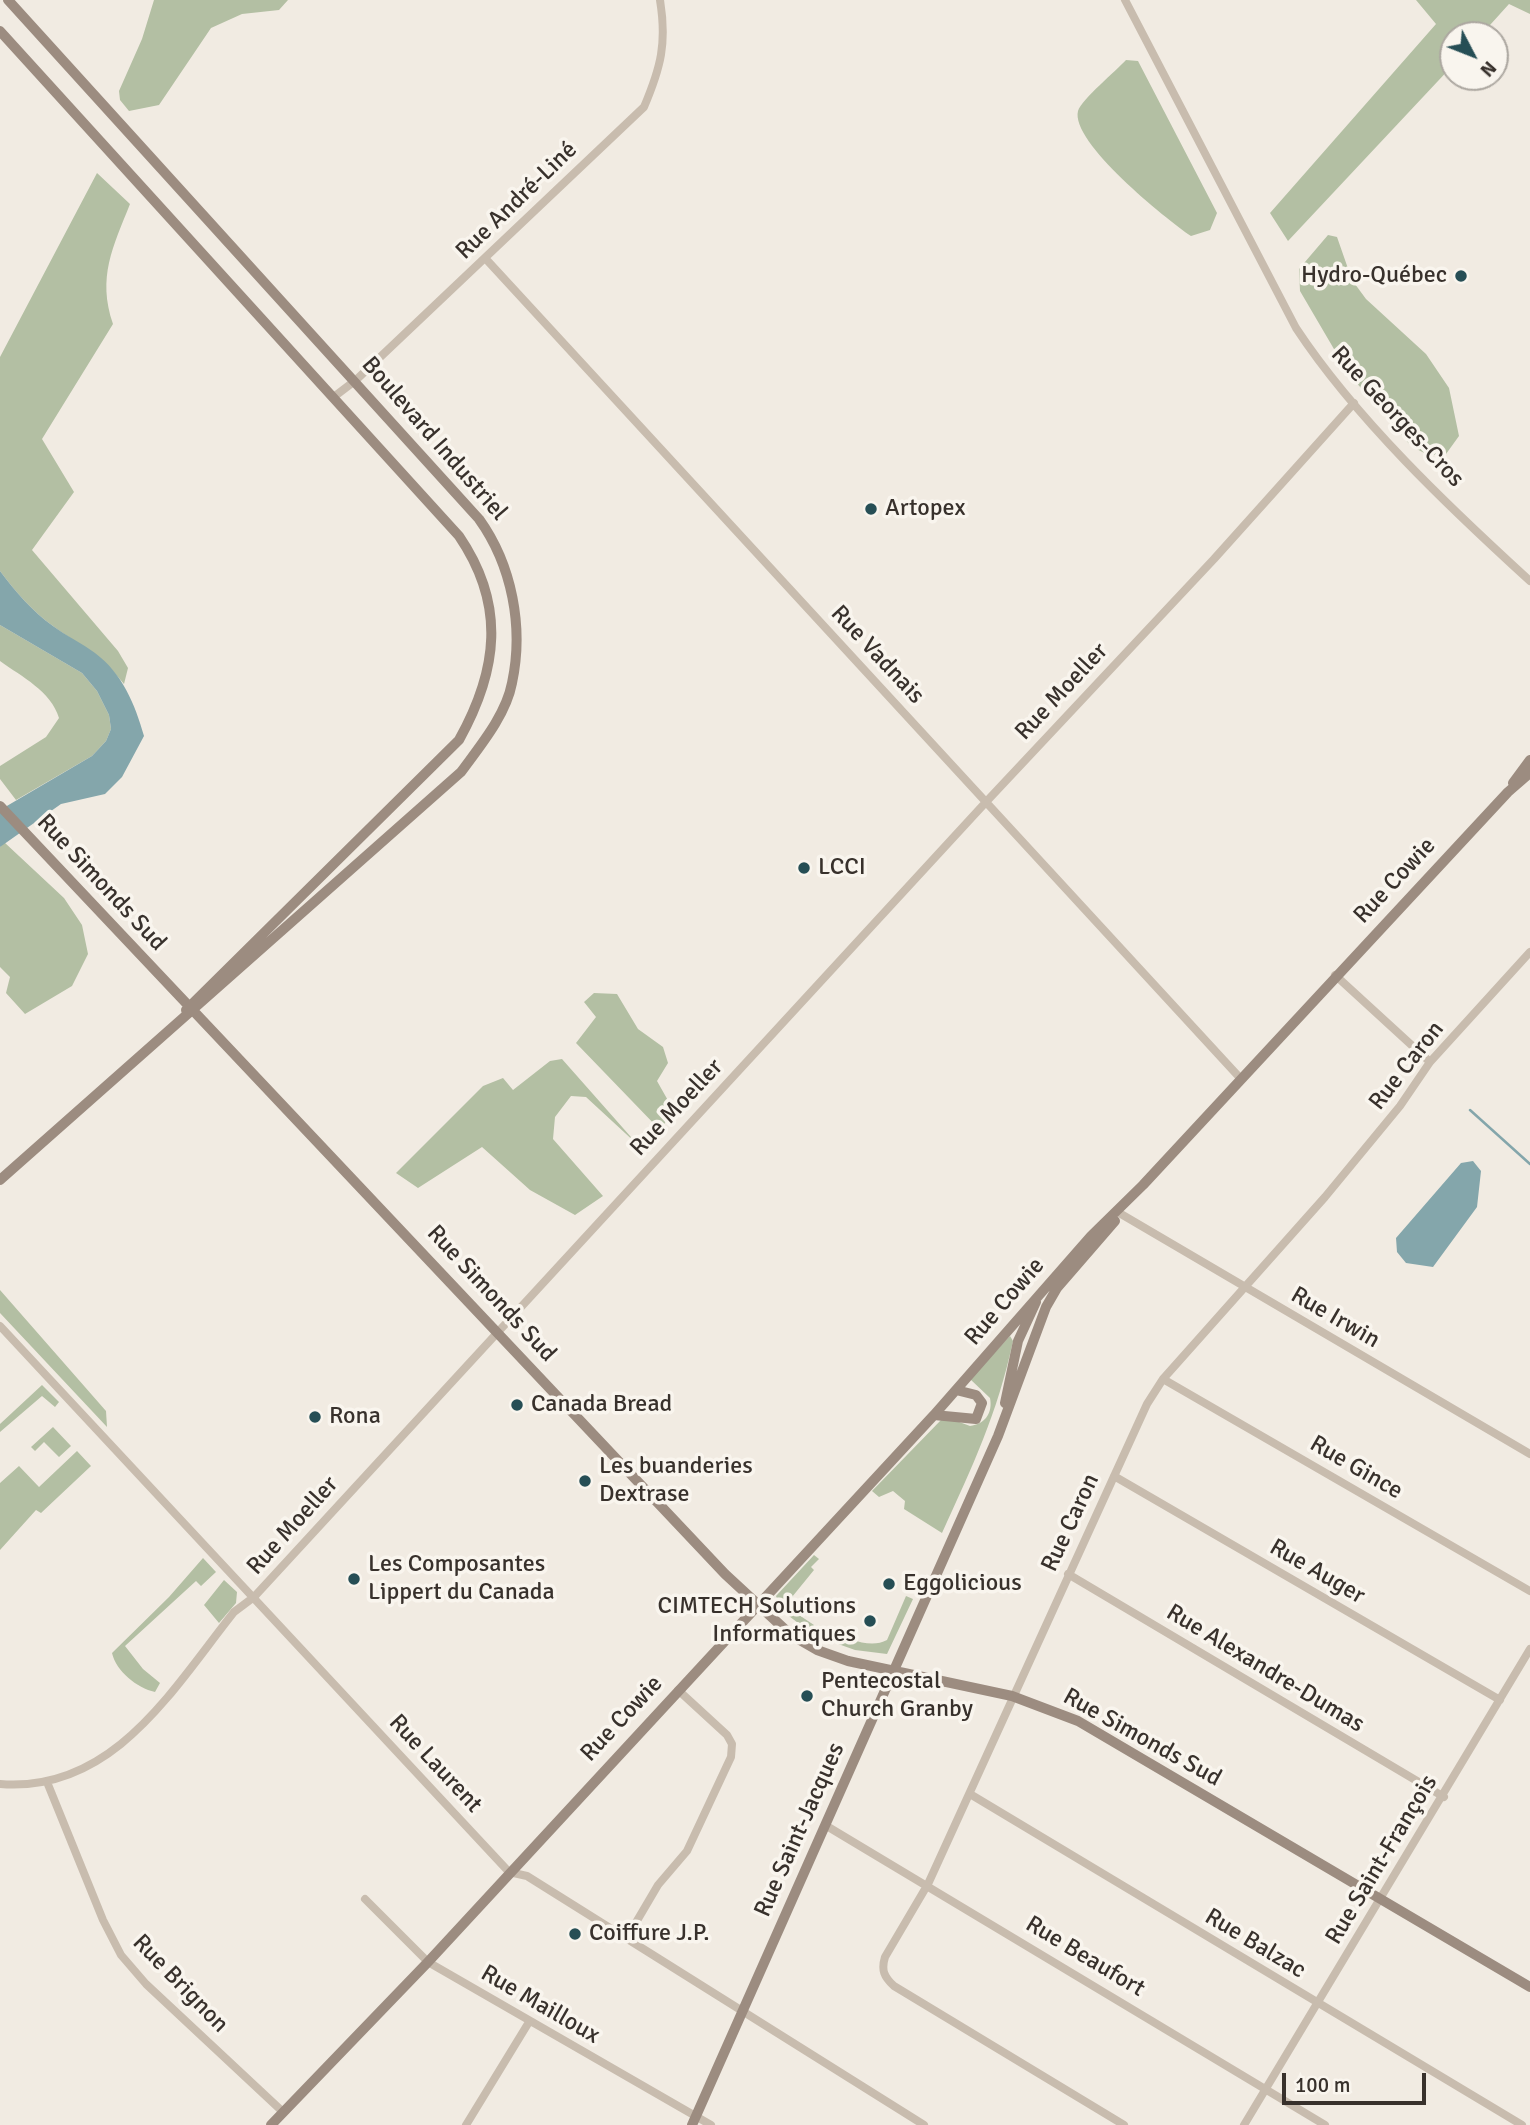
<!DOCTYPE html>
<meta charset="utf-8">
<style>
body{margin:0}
#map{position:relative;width:1530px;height:2125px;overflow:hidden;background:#f1ebe2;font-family:Signika,sans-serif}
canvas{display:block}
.north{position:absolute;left:1439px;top:21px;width:70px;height:70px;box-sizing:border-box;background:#f9f5ee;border:2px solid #aca7a0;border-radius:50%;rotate:132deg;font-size:19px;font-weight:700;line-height:28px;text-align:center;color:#38312c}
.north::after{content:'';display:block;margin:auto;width:24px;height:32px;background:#264e55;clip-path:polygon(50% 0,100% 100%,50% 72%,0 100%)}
.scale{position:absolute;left:1282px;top:2073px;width:144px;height:32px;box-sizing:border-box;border:4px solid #38312c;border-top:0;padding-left:9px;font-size:21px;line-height:24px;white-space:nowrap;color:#38312c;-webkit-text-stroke:5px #f9f5ee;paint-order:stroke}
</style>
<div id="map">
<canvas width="1530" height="2125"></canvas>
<div class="north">N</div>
<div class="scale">100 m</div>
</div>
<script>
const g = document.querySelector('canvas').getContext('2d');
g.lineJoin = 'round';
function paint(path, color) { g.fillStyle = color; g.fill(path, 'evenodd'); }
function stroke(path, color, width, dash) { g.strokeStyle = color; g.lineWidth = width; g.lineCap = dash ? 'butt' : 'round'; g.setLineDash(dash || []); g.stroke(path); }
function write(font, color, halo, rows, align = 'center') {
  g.font = font + ' Signika,sans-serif'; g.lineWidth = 7; g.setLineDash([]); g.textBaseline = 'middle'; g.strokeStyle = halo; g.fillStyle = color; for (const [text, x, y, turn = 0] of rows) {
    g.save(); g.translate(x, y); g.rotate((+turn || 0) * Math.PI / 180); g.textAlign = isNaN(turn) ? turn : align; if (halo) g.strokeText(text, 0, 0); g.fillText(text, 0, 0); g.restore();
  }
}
const green = new Path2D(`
 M154 0H288L279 10 242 14 211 28 159 105 129 111 120 100 119 91 142 39Z
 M1416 0H1530V14L1509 4 1481 35H1453V65L1288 241 1270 213 1436 24Z
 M1126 60 1138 61 1217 213 1210 230 1191 236C1166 219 1070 142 1078 111 1082 99 1116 71 1126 60Z
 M97 173 130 204C113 247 97 277 113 324L42 439 74 492 32 550 118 651 128 668 124 684C99 653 83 648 53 626 32 611 15 591 0 571V357Z
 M1328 235 1337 237 1352 280 1366 299 1426 354 1449 388 1459 436 1446 454 1428 455 1411 446 1348 373 1300 291 1299 269Z
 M0 625 82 673 97 691 109 715 111 729 106 741 92 756 16 800 0 779V766L46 737 59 718C51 691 22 677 0 661Z
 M4 842 64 898 82 925 88 954 72 986 25 1014 6 993 10 977 0 967V847Z
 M594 993 617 994 638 1029 663 1047 668 1063 657 1081 670 1104 665 1123 659 1129 576 1043 596 1017 584 1002Z
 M562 1059 638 1145 586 1097 571 1096 555 1117 553 1139 603 1196 575 1215 530 1190 482 1147 418 1188 396 1173 483 1086 503 1078 513 1090 550 1061Z
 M0 1290 106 1411 107 1427 0 1313Z
 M1010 1336 1013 1341C997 1415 973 1465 942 1533L904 1509 905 1501 893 1491 879 1497 872 1491 941 1420H954L970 1426C985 1424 993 1413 990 1398L970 1379Z
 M42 1385 59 1402 55 1407 42 1396 0 1432V1424Z
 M53 1427 71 1446 59 1457 44 1442 35 1451 31 1447Z
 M77 1451 91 1466 41 1513 36 1510 0 1550V1483L19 1466 39 1487Z
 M814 1555 819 1559 811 1567 814 1570 792 1597 799 1615 814 1625 810 1632 781 1610 776 1596Z
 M203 1558 216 1572 201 1586 196 1581 125 1646 143 1669 160 1683 155 1692C137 1688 116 1671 112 1653L169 1597Z
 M224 1580 237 1592 236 1603 219 1623 204 1605Z
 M906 1596 913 1599 887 1654 855 1650 827 1640 832 1631C848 1639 871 1649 887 1640Z`);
const water = new Path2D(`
 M0 571C15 591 32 611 53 626 66 636 82 643 95 653 122 673 135 704 144 736L122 777 105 794 61 804 0 847V810L92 756 106 741 111 729 109 715 97 691 82 673 0 625Z
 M1473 1161 1481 1171 1477 1207 1433 1267 1406 1263 1397 1252 1396 1238 1461 1163Z`);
const stream = new Path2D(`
 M1470 1110 1530 1164`);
const street = new Path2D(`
 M1125 0 1296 328C1356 419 1449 507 1530 581
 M485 258 1241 1079
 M335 396 356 380 644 107C661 67 667 43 660 0
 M1335 975 1430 1062
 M1121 1214 1530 1454
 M0 1326 509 1872 527 1876 924 2125
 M1163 1379 1530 1591
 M1114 1476 1500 1700
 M1068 1574 1444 1797
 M47 1782 103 1920 121 1955 146 1984 283 2112
 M0 1784C113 1793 172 1690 234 1612L254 1597 986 802 1214 559 1354 403
 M970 1794 1522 2125
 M825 1825 1325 2125
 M365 1899 428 1962 711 2125
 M628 1936 658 1885 687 1851 731 1757 732 1744 727 1735 678 1690
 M466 2125 529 2022
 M1124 2125 894 1986C884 1977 881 1970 885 1957L928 1884 1147 1404 1163 1379 1325 1197 1400 1106 1430 1062 1530 952
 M1244 2125 1530 1649`);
const secondary = new Path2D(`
 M0 31 459 536C506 605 498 670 459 740L186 1010
 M1513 783 1530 760
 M0 806 725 1574 791 1635 817 1650 848 1661 1012 1696 1078 1721 1530 1987
 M0 1180 461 772C480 746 506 715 512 683 524 627 512 565 479 519L8 0
 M1005 1403 1018 1341 1036 1302
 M934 1415 976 1419 982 1403 976 1395 956 1390
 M271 2125 428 1962 934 1415 1091 1236 1143 1185 1508 792 1530 773
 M692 2125 998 1436 1046 1307 1057 1288 1115 1221`);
const markers = [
 [1461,276,7,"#264e55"],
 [871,509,7,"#264e55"],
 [804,868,7,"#264e55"],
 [517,1405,7,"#264e55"],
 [315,1417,7,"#264e55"],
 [585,1481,7,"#264e55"],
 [354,1579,7,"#264e55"],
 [889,1584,7,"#264e55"],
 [870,1621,7,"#264e55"],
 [807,1696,7,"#264e55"],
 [575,1934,7,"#264e55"]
];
const streetNames = [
 ["Rue André-Liné",517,201,-44],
 ["Rue Georges-Cros",1397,417,47],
 ["Boulevard Industriel",434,439,49],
 ["Rue Vadnais",877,655,47],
 ["Rue Moeller",1062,692,-47],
 ["Rue Cowie",1395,881,-47],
 ["Rue Simonds Sud",101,883,47],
 ["Rue Caron",1407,1066,-52],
 ["Rue Moeller",677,1108,-47],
 ["Rue Simonds Sud",491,1294,47],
 ["Rue Cowie",1005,1302,-49],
 ["Rue Irwin",1335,1318,30],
 ["Rue Gince",1356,1468,30],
 ["Rue Caron",1071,1523,-65],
 ["Rue Moeller",293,1526,-48],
 ["Rue Auger",1317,1572,30],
 ["Rue Alexandre-Dumas",1265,1669,31],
 ["Rue Cowie",622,1719,-47],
 ["Rue Simonds Sud",1142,1738,29],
 ["Rue Laurent",435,1764,47],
 ["Rue Saint-Jacques",800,1830,-66],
 ["Rue Saint-François",1382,1860,-59],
 ["Rue Balzac",1255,1944,31],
 ["Rue Beaufort",1085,1957,31],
 ["Rue Brignon",180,1984,46],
 ["Rue Mailloux",540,2005,30]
];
const poiNames = [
 ["Hydro-Québec",1447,276,"right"],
 ["Artopex",885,509],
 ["LCCI",818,868],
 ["Canada Bread",531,1405],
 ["Rona",329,1417],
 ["Les buanderies",599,1467],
 ["Dextrase",599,1495],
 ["Les Composantes",368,1565],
 ["Lippert du Canada",368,1593],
 ["Eggolicious",903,1584],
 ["CIMTECH Solutions",856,1607,"right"],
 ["Informatiques",856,1635,"right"],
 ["Pentecostal",821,1682],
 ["Church Granby",821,1710],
 ["Coiffure J.P.",589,1934]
];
paint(green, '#b3bfa3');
paint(water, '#84a6ab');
stroke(stream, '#84a6ab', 2.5);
stroke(street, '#c8bcae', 8);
stroke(secondary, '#9c8c80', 10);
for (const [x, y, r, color] of markers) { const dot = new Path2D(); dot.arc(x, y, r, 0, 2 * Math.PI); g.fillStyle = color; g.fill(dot); stroke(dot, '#f9f5ee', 2.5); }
write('24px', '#38312c', '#f9f5ee', streetNames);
write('24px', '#38312c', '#f9f5ee', poiNames, 'left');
</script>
